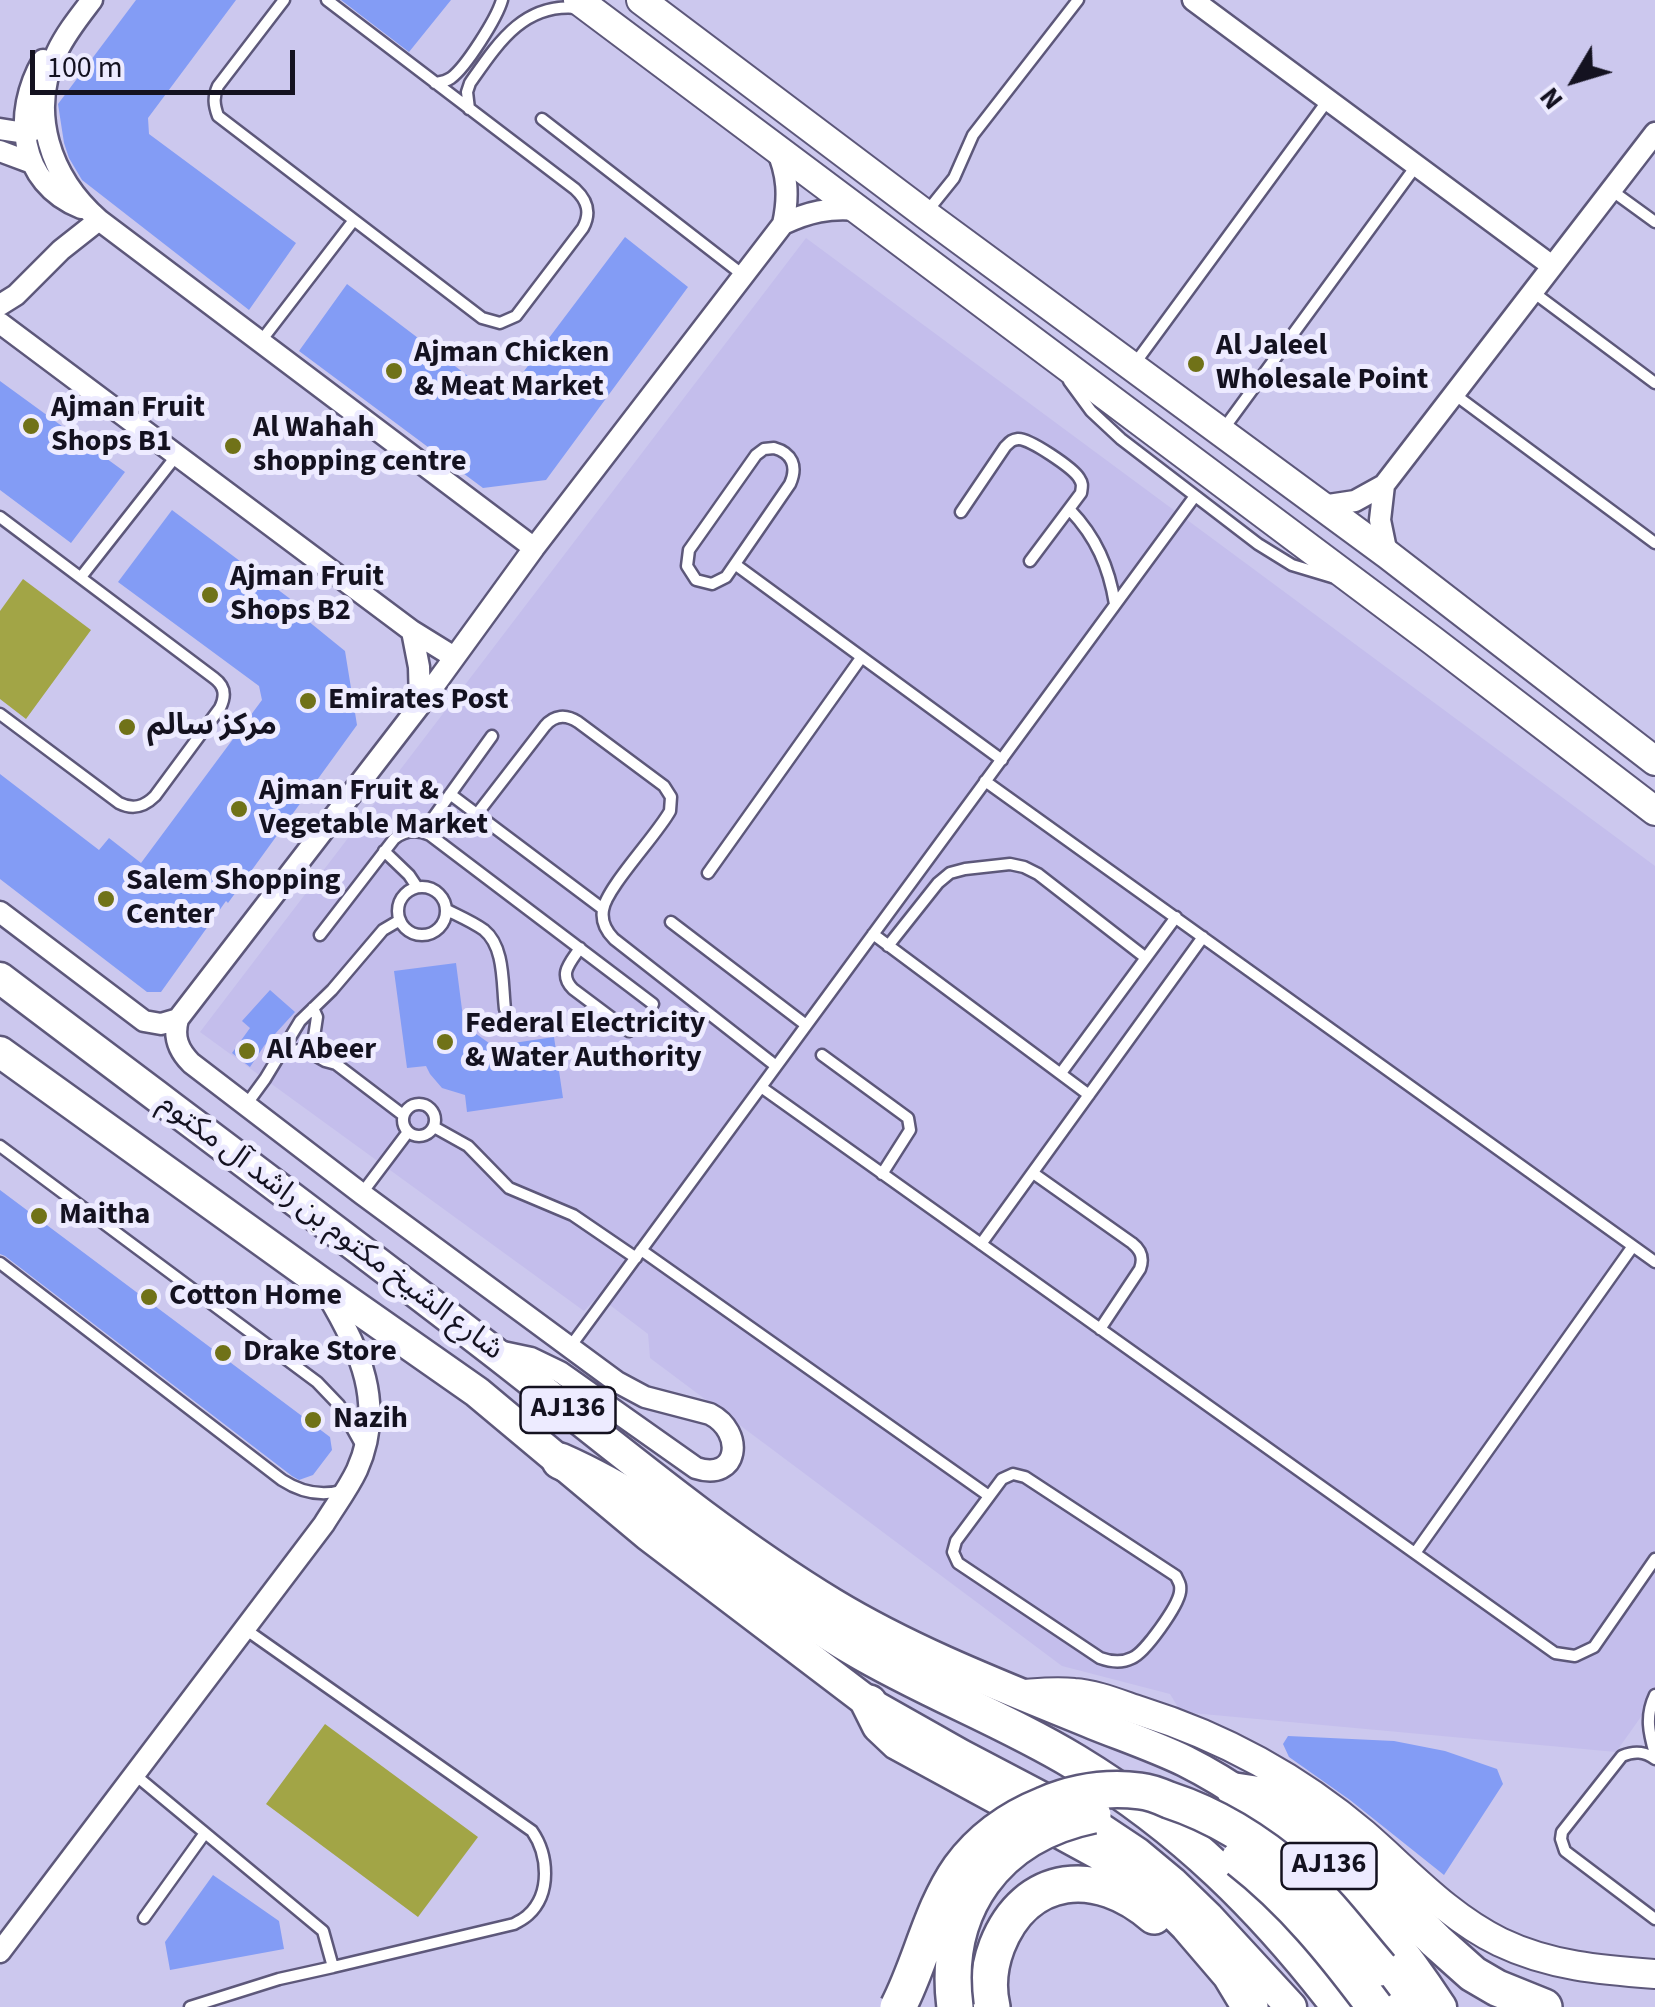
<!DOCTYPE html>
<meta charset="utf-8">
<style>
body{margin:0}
#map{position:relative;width:1655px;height:2007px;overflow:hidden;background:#ccc8ee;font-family:"Source Sans 3",sans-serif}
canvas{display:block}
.north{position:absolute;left:1525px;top:30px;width:100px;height:100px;-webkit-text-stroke:8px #edebff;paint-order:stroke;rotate:232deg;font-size:28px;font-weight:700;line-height:40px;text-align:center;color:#141220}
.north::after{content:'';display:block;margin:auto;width:35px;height:45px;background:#141220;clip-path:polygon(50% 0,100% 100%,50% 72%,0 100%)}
.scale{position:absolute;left:30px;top:50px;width:265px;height:45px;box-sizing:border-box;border:5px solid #141220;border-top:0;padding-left:12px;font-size:30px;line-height:35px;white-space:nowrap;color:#141220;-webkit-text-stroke:8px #edebff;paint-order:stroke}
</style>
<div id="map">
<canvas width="1655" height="2007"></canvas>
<div class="north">N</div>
<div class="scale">100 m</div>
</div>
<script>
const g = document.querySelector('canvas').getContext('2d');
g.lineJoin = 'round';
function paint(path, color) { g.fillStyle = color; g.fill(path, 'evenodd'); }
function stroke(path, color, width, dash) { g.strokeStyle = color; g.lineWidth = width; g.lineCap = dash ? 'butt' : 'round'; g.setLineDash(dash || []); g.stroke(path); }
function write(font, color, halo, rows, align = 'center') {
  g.font = font + ' "Source Sans 3","Noto Sans Arabic",sans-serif'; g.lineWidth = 10; g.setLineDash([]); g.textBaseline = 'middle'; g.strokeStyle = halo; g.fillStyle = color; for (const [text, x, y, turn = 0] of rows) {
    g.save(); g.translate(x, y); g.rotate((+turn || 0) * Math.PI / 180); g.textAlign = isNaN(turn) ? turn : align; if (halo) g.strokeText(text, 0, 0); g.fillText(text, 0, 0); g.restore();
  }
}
const built = new Path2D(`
 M806 238 1655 866V1697L1616 1752 1181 1712 1170 1694 1062 1666 650 1358 648 1334 598 1296 584 1311 200 1032Z`);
const green = new Path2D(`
 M23 579 91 630 26 719 0 699V611Z
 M325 1724 478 1837 418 1917 266 1804Z`);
const building = new Path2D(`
 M136 0H236L148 118 149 134 296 243 249 310 82 180 69 158 64 143 58 104Z
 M341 0H451L409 52Z
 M625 237 688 287 546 480 483 488 299 351 347 284 493 395 509 391Z
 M0 381 125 472 71 543 0 490Z
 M172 510 301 607 297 612 345 651 357 725 228 903 226 901 161 992H147L0 879V774L99 850 109 838 141 863 262 700 259 686 118 582Z
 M456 963 464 1025 493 1046 554 1037 563 1098 467 1112 465 1095 442 1088 430 1074 426 1066 407 1068 394 971Z
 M270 990 295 1012 264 1046 250 1067 232 1053 250 1028 242 1021Z
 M0 1190 330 1437 332 1450 313 1475 299 1480 292 1476 5 1256 0 1254Z
 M1288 1736 1394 1741 1445 1751 1497 1769 1503 1784 1444 1875 1350 1800 1289 1757 1283 1744Z
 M213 1875 279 1921 284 1949 170 1970 165 1942Z`);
const lane = new Path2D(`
 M284 0 218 86C213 97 214 105 218 116L482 318 500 323 516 316 583 228C591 213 588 201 575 189L327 0
 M435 83C442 82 445 82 451 78 466 67 497 18 502 0
 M469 109 467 92 470 83C498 43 524 2 578 8
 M542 119 743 275
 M1611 190 1655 222
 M925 214 954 178 973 135 1078 0
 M1533 292 1655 383
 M261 341 354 220
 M1133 366 1328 100
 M1069 381 1091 411 1121 439 1258 544 1292 565 1332 577
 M1454 394 1655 543
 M1222 431 1416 166
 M774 448C792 453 798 466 790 484L726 577 712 584 696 580 687 566 689 550 756 455 764 449Z
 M1070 510C1096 537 1109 567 1115 604
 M961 512 1005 447C1010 442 1011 440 1018 439 1029 438 1073 468 1079 478 1083 484 1082 486 1081 493L1030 561
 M0 517 214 678C225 686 226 696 220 708L155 796C144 807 133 810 119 803L0 714
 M736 565 1002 760
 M81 577 177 455
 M985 781 1655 1262
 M450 794 603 909
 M477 814 545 726C554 715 566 714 578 722L664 786 671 797 670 811C657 835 606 888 603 910 601 922 606 931 614 939L776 1066
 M423 832 492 736
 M384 851 409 875 417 887
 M708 873 861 658
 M398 911a24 24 0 1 1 48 0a24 24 0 1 1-48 0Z
 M447 910C459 916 473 922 484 930 505 947 502 984 505 1009
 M671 922 806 1025
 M873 934 1089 1095
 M320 935 394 839C405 830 417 829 430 835L653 1004
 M888 946 938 883 950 873 965 869 1010 864 1024 867 1038 874 1146 958
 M580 948C570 963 558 974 573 989L629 1031
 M313 1008 317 1017 314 1037 331 1054 336 1064
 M281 1054 304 1049 325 1061 336 1064 403 1115
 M822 1055 908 1118 910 1130 882 1174
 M1061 1073 1176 917
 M761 1087 1555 1653 1575 1656 1594 1647 1655 1559
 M403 1120a16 16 0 1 1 32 0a16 16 0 1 1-32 0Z
 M246 1105 265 1079 300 1021 332 990 383 930 400 920
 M434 1127 468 1146 509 1188 573 1215 636 1258
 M0 1146 317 1382 339 1405 362 1446
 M1033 1173 1132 1243C1141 1250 1144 1258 1140 1269L1100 1329
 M362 1193 408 1132
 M981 1244 1203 937
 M641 1250 989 1496
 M0 1263 282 1480C302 1493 322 1497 345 1490
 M570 1347 1195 496
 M1013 1474 1025 1477 1176 1576C1179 1583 1181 1584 1180 1592 1178 1606 1145 1653 1132 1658 1122 1663 1111 1662 1100 1658L958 1563 953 1552 956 1541 1002 1479Z
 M1415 1553 1633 1246
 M245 1629 532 1831C548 1854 552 1893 528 1915 524 1919 519 1921 514 1924L333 1967
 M1655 1695C1645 1716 1649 1733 1655 1754
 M1655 1759C1644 1751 1634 1751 1622 1756L1562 1832 1561 1839 1565 1851 1655 1919
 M134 1774 323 1931 333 1967 279 1979 190 2007
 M144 1918 205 1833`);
const street = new Path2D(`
 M92 0C79 17 66 33 57 52 28 112 50 177 99 220L534 548
 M1193 0 1552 266
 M43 60C12 113 18 183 81 208
 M0 129 25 133 37 129
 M0 151 32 163
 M783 224C808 212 830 207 858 210
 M0 305 16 295 61 250 99 220
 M0 323 412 631 454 657
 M1384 485 1380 520 1387 554
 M1322 506 1355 501 1384 485 1655 133
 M412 631 419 667 420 703
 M0 912 144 1021 161 1024 178 1019
 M498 1351 531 1358 560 1372 696 1468C739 1482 745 1432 710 1414L645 1397 617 1382 362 1194 191 1063C178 1050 173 1037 178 1019L420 705 534 548 783 224C789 197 788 174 776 148
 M0 1952 324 1524C335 1506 348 1489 357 1470 386 1405 360 1349 326 1293`);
const secondary = new Path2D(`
 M578 0 1432 640 1655 811
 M641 0 925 214 1387 554 1655 761
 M1021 1694C1038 1693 1056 1691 1074 1693 1095 1694 1119 1704 1140 1711 1223 1737 1297 1777 1364 1834 1408 1872 1447 1916 1500 1942 1550 1966 1601 1970 1655 1974`);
const primary = new Path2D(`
 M0 978C165 1103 331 1226 494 1352 605 1438 713 1531 833 1604 914 1653 1006 1688 1094 1724 1124 1736 1156 1747 1185 1761 1293 1815 1376 1908 1441 2007
 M0 1052 320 1282 477 1392 648 1535 869 1703 961 1755 1098 1827 1137 1853 1173 1883 1208 1917 1291 2007`);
const highway = new Path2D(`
 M560 1461C667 1508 754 1588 853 1647 925 1690 1004 1719 1075 1762 1184 1828 1263 1907 1340 2007
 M869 1703 880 1725 898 1742 1100 1852 1123 1868 1168 1905 1188 1925 1230 1974 1250 2007
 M1235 1791 1268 1796 1299 1810 1361 1867 1436 1941 1473 1974 1497 1988 1544 2007
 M1380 1968 1406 2007
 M992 2007C987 1986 989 1967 997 1946 1026 1872 1098 1867 1154 1916`);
const highwayBridge = new Path2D(`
 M1239 1859C1293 1901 1334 1952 1375 2007
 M898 2007C921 1963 931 1909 960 1868 982 1838 1009 1819 1044 1805 1074 1792 1107 1787 1140 1791 1150 1792 1160 1796 1169 1800 1218 1816 1260 1843 1299 1877 1329 1904 1354 1938 1380 1968
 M955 2007C942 1909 996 1835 1093 1815`);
const markers = [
 [1196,364,10,"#707218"],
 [394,371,10,"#707218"],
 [31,426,10,"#707218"],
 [233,446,10,"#707218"],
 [210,595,10,"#707218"],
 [308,701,10,"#707218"],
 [127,727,10,"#707218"],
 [239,809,10,"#707218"],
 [106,899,10,"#707218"],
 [445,1042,10,"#707218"],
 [247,1051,10,"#707218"],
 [39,1216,10,"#707218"],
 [149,1297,10,"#707218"],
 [223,1353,10,"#707218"],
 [313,1420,10,"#707218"]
];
const shields = [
 [568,1410,95],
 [1329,1866,95]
];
const shieldNames = [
 ["AJ136",568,1410],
 ["AJ136",1329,1866]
];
const poiNames = [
 ["Al Jaleel",1216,347],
 ["Wholesale Point",1216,381],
 ["Ajman Chicken",414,354],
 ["& Meat Market",414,388],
 ["Ajman Fruit",51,409],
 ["Shops B1",51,443],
 ["Al Wahah",253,429],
 ["shopping centre",253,463],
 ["Ajman Fruit",230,578],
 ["Shops B2",230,612],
 ["Emirates Post",328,701],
 ["مركز سالم",147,727],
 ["Ajman Fruit &",259,792],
 ["Vegetable Market",259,826],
 ["Salem Shopping",126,882],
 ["Center",126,916],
 ["Federal Electricity",465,1025],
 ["& Water Authority",465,1059],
 ["Al Abeer",267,1051],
 ["Maitha",59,1216],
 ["Cotton Home",169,1297],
 ["Drake Store",243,1353],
 ["Nazih",333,1420]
];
const streetNames = [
 ["شارع الشيخ مكتوم بن راشد آل مكتوم",330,1228,37]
];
paint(built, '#c4beec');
paint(green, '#a2a546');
paint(building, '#839cf5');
stroke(lane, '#5d587a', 15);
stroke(street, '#5d587a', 25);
stroke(secondary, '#5d587a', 32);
stroke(primary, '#5d587a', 35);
stroke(highway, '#5d587a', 40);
stroke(lane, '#fff', 10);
stroke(street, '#fff', 20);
stroke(secondary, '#fff', 28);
stroke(primary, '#fff', 30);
stroke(highway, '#fff', 35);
stroke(highwayBridge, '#5d587a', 40, []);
stroke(highwayBridge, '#fff', 35);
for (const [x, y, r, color] of markers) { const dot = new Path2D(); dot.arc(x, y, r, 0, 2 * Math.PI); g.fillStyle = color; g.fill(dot); stroke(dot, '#edebff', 4); }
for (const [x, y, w] of shields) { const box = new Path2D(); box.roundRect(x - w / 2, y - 23, w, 46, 8); g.fillStyle = '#edebff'; g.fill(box); stroke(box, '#141220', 2.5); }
write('bold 28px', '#141220', null, shieldNames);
write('bold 30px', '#141220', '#edebff', poiNames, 'left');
write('30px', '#141220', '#edebff', streetNames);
</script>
